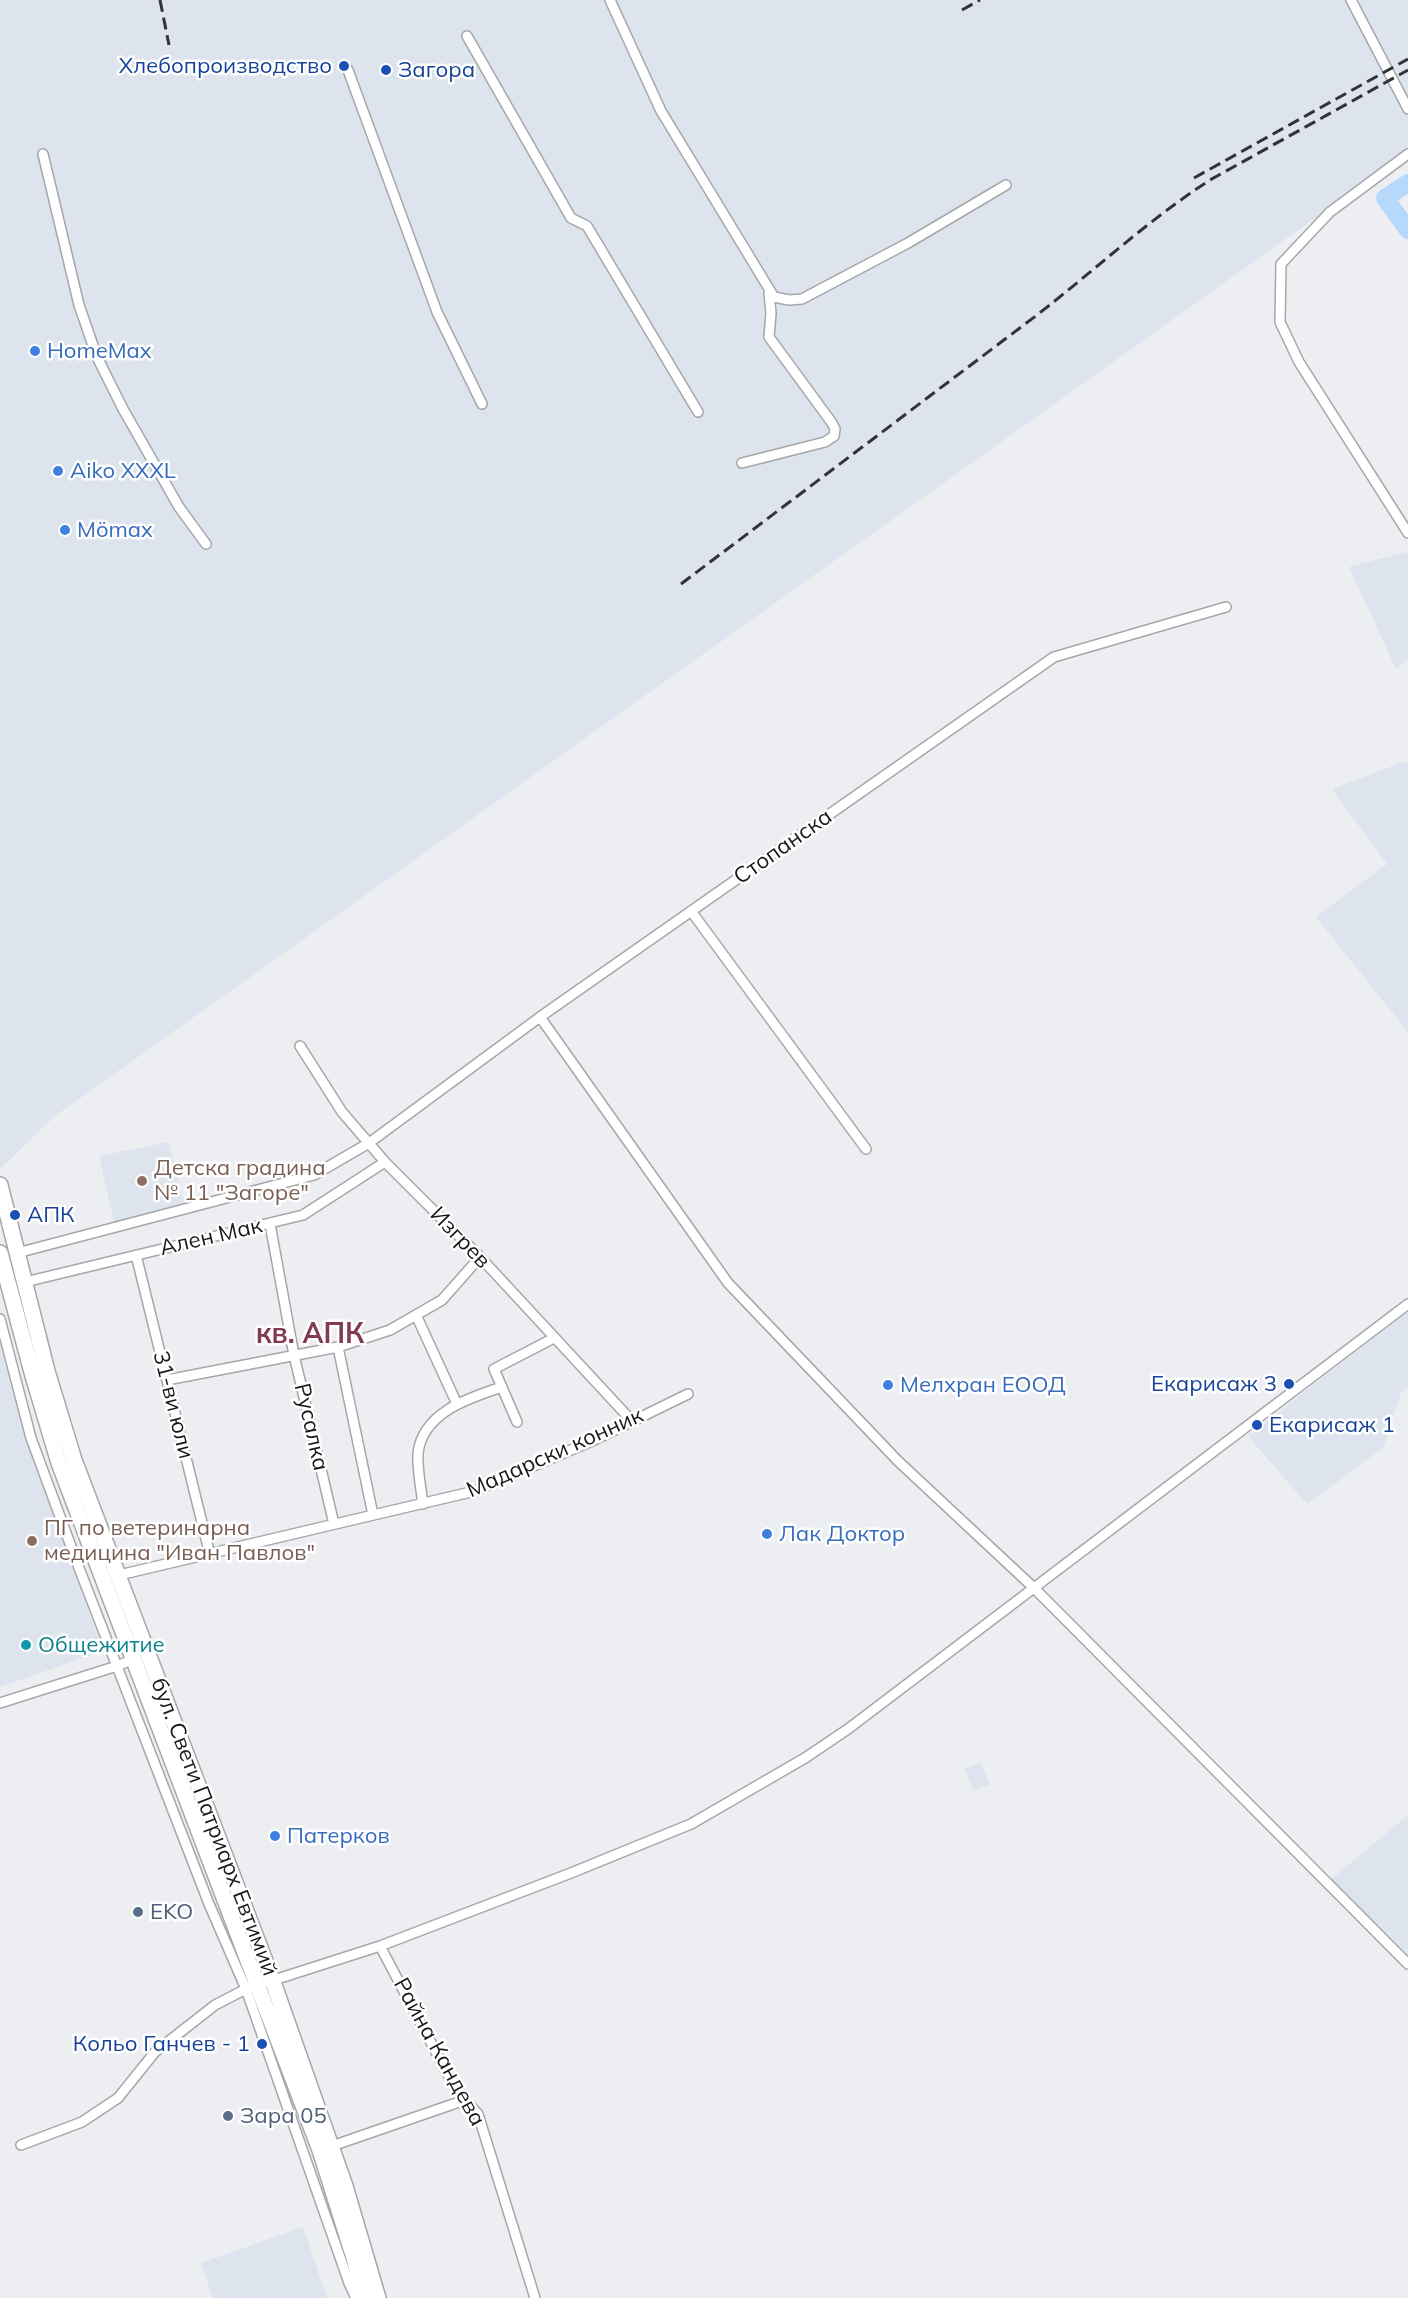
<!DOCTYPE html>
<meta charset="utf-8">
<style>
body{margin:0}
canvas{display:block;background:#eceef1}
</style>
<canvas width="1408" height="2298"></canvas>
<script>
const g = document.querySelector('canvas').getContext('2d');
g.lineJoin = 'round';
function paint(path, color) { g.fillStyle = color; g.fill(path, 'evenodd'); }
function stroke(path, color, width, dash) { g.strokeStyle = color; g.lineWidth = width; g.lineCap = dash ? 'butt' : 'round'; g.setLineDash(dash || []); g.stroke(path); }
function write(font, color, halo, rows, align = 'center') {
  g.font = font + ' Mulish,sans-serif'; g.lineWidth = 5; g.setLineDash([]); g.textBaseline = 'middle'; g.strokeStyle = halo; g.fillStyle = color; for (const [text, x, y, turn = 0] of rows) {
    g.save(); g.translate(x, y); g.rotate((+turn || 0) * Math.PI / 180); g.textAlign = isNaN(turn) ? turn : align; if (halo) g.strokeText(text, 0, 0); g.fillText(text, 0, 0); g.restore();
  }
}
const built = new Path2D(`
 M0 0H1408V152L55 1116 0 1169Z
 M1406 552 1408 555V659L1396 669 1349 567Z
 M1406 761 1408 764V1032L1316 917 1387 864 1332 789Z
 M169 1142 184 1205 114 1222 99 1156Z
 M1408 1311V1387L1401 1393 1383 1448 1307 1504 1248 1436Z
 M0 1345 23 1431 103 1651 0 1687Z
 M980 1762 990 1784 974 1791 965 1769Z
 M1408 1815V1959L1330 1880Z
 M303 2227 327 2298H213L201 2263Z`);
const river = new Path2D(`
 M1408 183 1385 198 1408 230`);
const street = new Path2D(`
 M610 0 661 111 774 297 789 300 802 299 908 243 1006 185
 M1351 0 1408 109
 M467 36 571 218 587 226 698 412
 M348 70 437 312 482 404
 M43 154 79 305 97 357 123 409 179 507 206 544
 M1408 154 1330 212 1281 264 1280 322 1299 362 1408 533
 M742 463 825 442 834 436 835 429 832 423 769 337 771 313 769 293
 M691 911 866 1149
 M540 1017 728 1283 898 1461 1034 1588 1408 1964
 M300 1046 342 1112 385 1162 480 1257 631 1420
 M270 1224 294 1355 334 1524
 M17 1253 314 1175 369 1143 540 1017 1054 657 1226 607
 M136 1255 210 1555
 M25 1282 303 1215 385 1162
 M416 1315 457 1404
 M0 1319 31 1438 79 1568 209 1904 246 1989 349 2283 356 2298
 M338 1347 373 1515
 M167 1380 338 1347 390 1330 442 1300 480 1257
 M517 1422 494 1369 554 1338
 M423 1504C421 1488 417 1469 418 1453 423 1412 469 1398 502 1387
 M115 1576 475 1491 592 1441 688 1394
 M0 1703 117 1666 134 1659
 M380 1946 447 2073 465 2100 478 2114 535 2298
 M21 2145 82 2122 118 2098 155 2052 215 2005 246 1989 380 1946 571 1873 691 1824 805 1758 848 1729 1408 1304
 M332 2146 465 2100`);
const primary = new Path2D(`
 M0 1185 47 1371 74 1460 273 1982 345 2186 378 2298
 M0 1253 33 1376 59 1463 320 2150 354 2258 364 2298`);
const rail = new Path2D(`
 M160 0 169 45
 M962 10 980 0
 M1194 178 1408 59
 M681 584 1037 315C1095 270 1148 220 1210 180L1408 70`);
const markers = [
 [344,66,6,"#1a4fb4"],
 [386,70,6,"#1a4fb4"],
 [35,351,6,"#3f7fe0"],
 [58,471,6,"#3f7fe0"],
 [65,530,6,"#3f7fe0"],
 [142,1181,6,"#8d6e63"],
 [15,1215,6,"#1a4fb4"],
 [1289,1384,6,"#1a4fb4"],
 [888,1385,6,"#3f7fe0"],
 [1257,1425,6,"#1a4fb4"],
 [767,1534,6,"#3f7fe0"],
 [32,1541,6,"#8d6e63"],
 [26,1645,6,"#0f9aa8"],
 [275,1836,6,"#3f7fe0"],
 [138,1912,6,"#5c6f8a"],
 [262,2044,6,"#1a4fb4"],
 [228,2116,6,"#5c6f8a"]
];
const transitNames = [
 ["Хлебопроизводство",332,66],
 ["Загора",398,70,"left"],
 ["АПК",27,1215,"left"],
 ["Екарисаж 3",1277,1384],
 ["Екарисаж 1",1269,1425,"left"],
 ["Кольо Ганчев - 1",250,2044]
];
const shopNames = [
 ["HomeMax",47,351],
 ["Aiko XXXL",70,471],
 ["Mömax",77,530],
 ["Мелхран ЕООД",900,1385],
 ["Лак Доктор",779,1534],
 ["Патерков",287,1836]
];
const streetNames = [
 ["Стопанска",783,847,-35],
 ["Ален Мак",211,1237,-13],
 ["Изгрев",460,1238,46],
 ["31-ви юли",173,1405,76],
 ["Русалка",311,1427,77],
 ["Мадарски конник",555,1453,-24],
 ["бул. Свети Патриарх Евтимий",214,1827,69],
 ["Райна Кандева",439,2052,61]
];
const educationNames = [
 ["Детска градина",154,1168],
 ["№ 11 \"Загоре\"",154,1193],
 ["ПГ по ветеринарна",44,1528],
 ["медицина \"Иван Павлов\"",44,1553]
];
const cultureNames = [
 ["Общежитие",38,1645]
];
const serviceNames = [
 ["EKO",150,1912],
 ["Зара 05",240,2116]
];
const districtNames = [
 ["кв. АПК",310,1335]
];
paint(built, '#dde4ed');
stroke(river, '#b5d8fb', 18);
stroke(street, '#a5a7a9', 12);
stroke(primary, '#a5a7a9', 18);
stroke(street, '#fff', 9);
stroke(primary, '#fff', 15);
stroke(rail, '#323334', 3, [12, 6]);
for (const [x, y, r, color] of markers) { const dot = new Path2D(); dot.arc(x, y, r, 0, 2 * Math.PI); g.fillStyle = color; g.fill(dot); stroke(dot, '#fff', 2); }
write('22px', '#164399', '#fff', transitNames, 'right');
write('22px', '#366cbe', '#fff', shopNames, 'left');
write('22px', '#171818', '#fff', streetNames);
write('22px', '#785e54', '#fff', educationNames, 'left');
write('22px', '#0d838f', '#fff', cultureNames, 'left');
write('22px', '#4e5e75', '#fff', serviceNames, 'left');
write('bold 28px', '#813b54', '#fff', districtNames);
</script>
